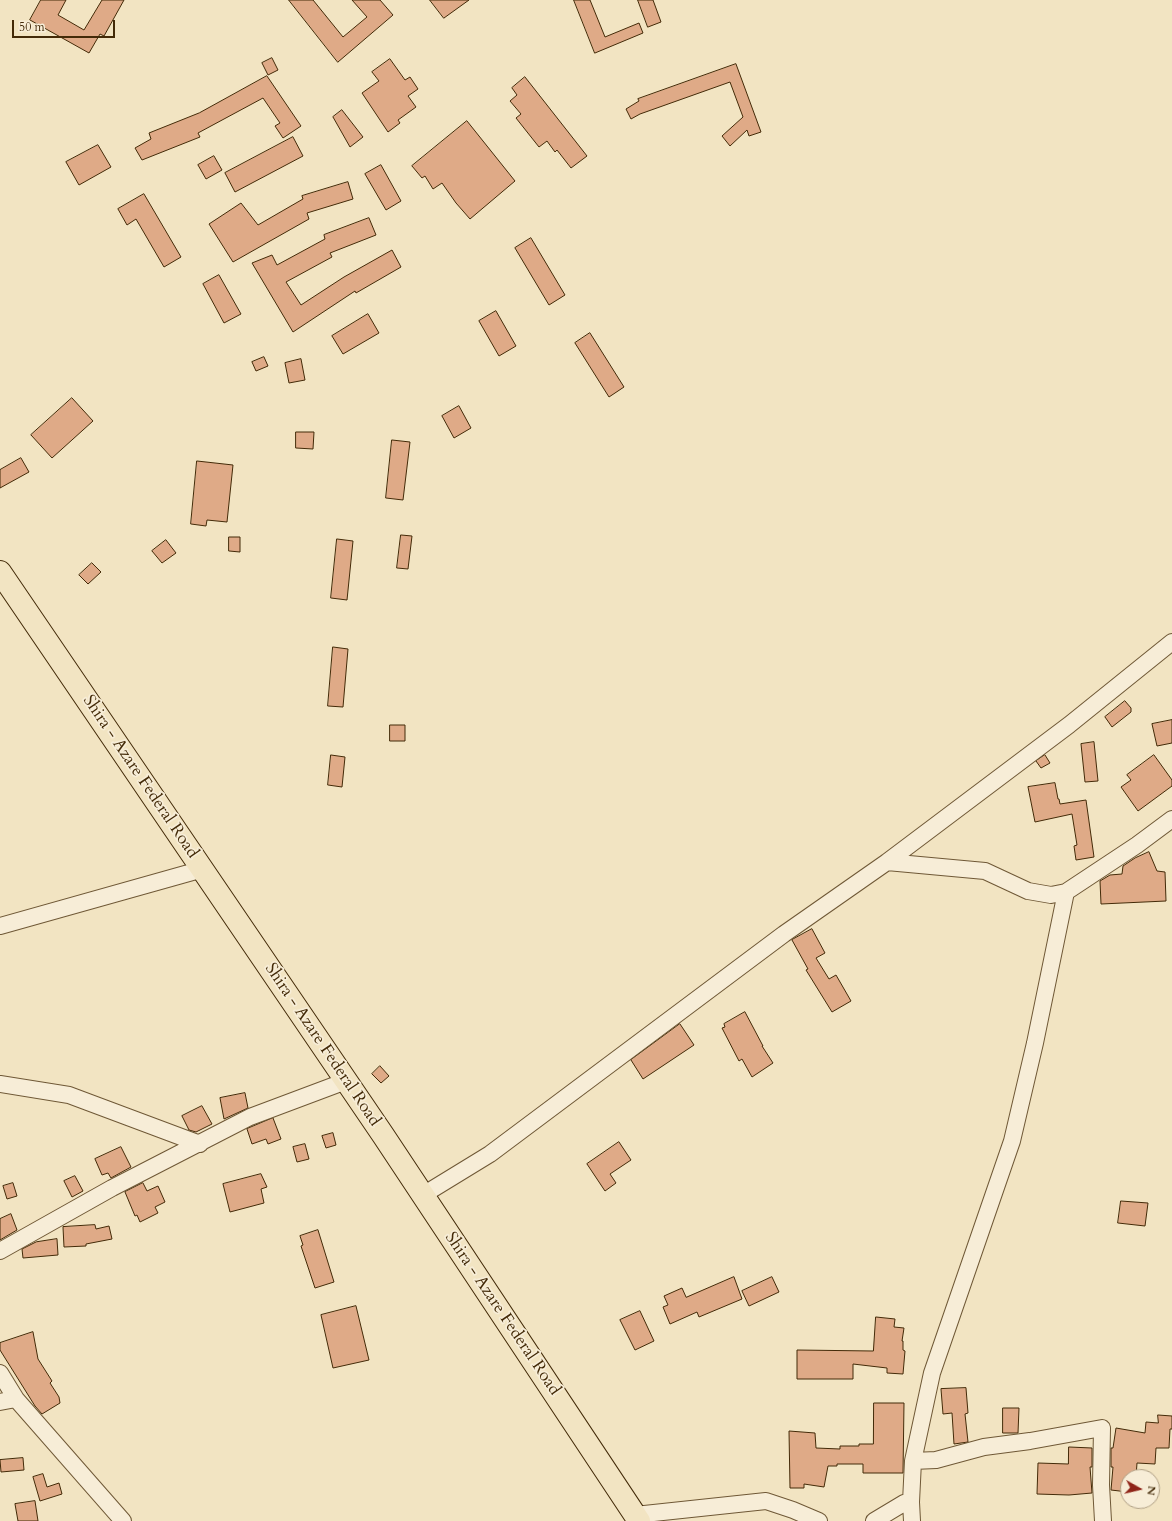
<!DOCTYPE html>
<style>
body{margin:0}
#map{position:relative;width:1172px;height:1521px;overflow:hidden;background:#f2e4c2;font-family:Cardo,serif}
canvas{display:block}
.north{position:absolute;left:1120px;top:1469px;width:40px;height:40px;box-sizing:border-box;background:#f7edd7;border:1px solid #af9f84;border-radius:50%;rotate:98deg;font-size:11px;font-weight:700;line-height:16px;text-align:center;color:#432a08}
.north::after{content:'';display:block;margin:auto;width:14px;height:18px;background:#8f2418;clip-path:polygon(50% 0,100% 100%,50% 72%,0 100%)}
.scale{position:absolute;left:12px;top:20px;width:103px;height:18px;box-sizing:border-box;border:2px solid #432a08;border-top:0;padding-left:5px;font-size:12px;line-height:14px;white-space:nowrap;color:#432a08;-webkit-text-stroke:3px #f7edd7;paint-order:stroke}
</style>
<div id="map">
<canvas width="1172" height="1521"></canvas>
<div class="north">N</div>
<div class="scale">50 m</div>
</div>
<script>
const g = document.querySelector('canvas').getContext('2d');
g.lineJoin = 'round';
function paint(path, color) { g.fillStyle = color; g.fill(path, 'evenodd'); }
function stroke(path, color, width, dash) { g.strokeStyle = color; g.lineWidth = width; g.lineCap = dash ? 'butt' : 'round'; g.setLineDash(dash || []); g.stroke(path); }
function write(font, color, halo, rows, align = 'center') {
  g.font = font + ' Cardo,serif'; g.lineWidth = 3.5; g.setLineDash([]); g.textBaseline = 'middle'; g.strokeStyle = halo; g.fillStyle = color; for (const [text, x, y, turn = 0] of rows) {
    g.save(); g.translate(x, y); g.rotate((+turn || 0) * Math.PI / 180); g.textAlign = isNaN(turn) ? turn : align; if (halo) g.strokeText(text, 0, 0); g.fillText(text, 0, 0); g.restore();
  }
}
const building = new Path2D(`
 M41 0H66L58 15 84 30 102 0H124L104 36 100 34 89 53 30 20Z
 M289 0H313L343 37 367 17 352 0H380L393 15 338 62Z
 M430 0H469L444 18Z
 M574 0H590L605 37 639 23 643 33 595 53Z
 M638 0H653L661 22 648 27Z
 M272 58 278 70 268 75 262 63Z
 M390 59 405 80 410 77 418 89 408 96 416 107 398 120 400 123 388 132 362 93 379 81 372 72Z
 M736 64 761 132 749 136 747 130 730 146 722 136 743 117 730 82 640 114 631 119 626 109 639 101 638 99Z
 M267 76 301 126 283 138 275 126 280 123 263 98 198 133 200 137 142 160 135 148 151 139 149 133 199 113Z
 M525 77 587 156 571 168 557 150 555 152 547 141 539 147 516 118 521 114 510 101 517 95 512 88Z
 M342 110 363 137 350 147 333 117Z
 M467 121 515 181 470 219 456 203 442 183 433 189 425 176 422 178 412 166Z
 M293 137 303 156 235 192 225 173Z
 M98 145 111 167 79 185 66 162Z
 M214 156 222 170 206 179 198 165Z
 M381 165 401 201 386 210 365 174Z
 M348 182 353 199 307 213 309 219 233 262 209 224 241 203 258 225 303 199 302 196Z
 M144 194 181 257 164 267 136 219 127 225 118 209Z
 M369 218 376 235 330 253 332 257 286 282 301 305 344 277 392 250 401 267 356 293 355 291 293 332 252 263 272 255 277 265 325 239 324 235Z
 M531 238 565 295 549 305 515 248Z
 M219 275 241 314 224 323 203 284Z
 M496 311 516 346 499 356 479 321Z
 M368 314 379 333 343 354 332 336Z
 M590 333 624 387 609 397 575 343Z
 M264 357 268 366 256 371 252 362Z
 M301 359 305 380 289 383 285 363Z
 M72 398 93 421 52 458 31 435Z
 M459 406 471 428 454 438 442 416Z
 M296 432H314L313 449 296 448Z
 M392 440 410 442 403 500 386 498Z
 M21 458 29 472 0 488V470Z
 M197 461 233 465 227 522 207 520 206 526 191 524Z
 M401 535 412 536 408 569 397 568Z
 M229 537H240V552L229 551Z
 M337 539 353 541 347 600 331 598Z
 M166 540 176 553 162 563 152 551Z
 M92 563 101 572 88 584 79 575Z
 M333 647 348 649 343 707 328 706Z
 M1125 701 1131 708V712L1112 727 1105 717Z
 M1172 720V743L1157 746 1152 724Z
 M390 725H405V741H390Z
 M1094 742 1098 781 1085 782 1081 744Z
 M331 755 345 757 342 787 328 785Z
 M1045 755 1050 763 1041 768 1036 761Z
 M1154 755 1172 780V786L1138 811 1121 787 1131 780 1127 775Z
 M1055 783 1058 799H1059L1060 804 1086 800 1094 857 1076 860 1074 846 1077 845 1072 814 1035 822 1028 787Z
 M1149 852 1157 871 1165 872 1166 901 1101 904 1100 881 1110 875 1122 874 1123 866 1135 858Z
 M812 929 825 953 816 958 829 979 836 975 851 1001 832 1012 806 970 808 969 792 940Z
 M745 1012 763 1046H762L773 1063 752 1077 742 1059 739 1061 722 1028 725 1027 724 1024Z
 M680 1024 694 1045 643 1079 631 1060Z
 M380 1066 389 1076 381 1083 372 1074Z
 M245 1093 248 1108 224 1119 220 1098Z
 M202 1106 212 1124 196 1132 189 1130 182 1116Z
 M273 1118 281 1139 268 1144 266 1139 252 1144 247 1129Z
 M333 1133 336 1145 326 1148 322 1136Z
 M619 1142 631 1160 610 1174 616 1183 605 1191 587 1164Z
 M305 1144 309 1159 297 1162 293 1147Z
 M121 1147 131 1167 111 1178 108 1173 102 1175 95 1159Z
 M261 1174 267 1187 261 1189 264 1203 230 1212 223 1184Z
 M75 1176 83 1191 72 1197 64 1181Z
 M13 1183 17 1196 7 1199 3 1186Z
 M143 1183 147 1191 158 1186 165 1202 155 1207 158 1213 140 1222 137 1215 135 1216 125 1192Z
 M1121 1201 1148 1203 1145 1226 1118 1223Z
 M11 1214 17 1230 0 1240V1219Z
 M95 1225 96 1229 109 1226 112 1239 86 1244V1246L64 1247 63 1227Z
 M318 1230 334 1282 315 1288 301 1246 303 1245 300 1236Z
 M57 1239 58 1255 23 1258 22 1249 36 1242Z
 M734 1277 742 1299 699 1317 697 1312 670 1324 663 1307 668 1305 664 1296 682 1288 686 1297Z
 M772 1277 779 1292 749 1306 742 1291Z
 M356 1306 369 1360 333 1368 321 1315Z
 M640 1311 654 1341 635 1350 620 1320Z
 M876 1317 895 1319 894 1327 904 1328 902 1341H903V1350L905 1351 903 1374 887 1373V1368L853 1364V1379H797V1350L873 1351Z
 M33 1332 38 1359 52 1381 50 1383 59 1397 60 1403 42 1414 35 1406 0 1350V1343Z
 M966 1388 968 1413 965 1414 968 1442 954 1444 952 1413 943 1414 941 1389Z
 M874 1403H904L903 1473H863V1464H837V1466H828L824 1487 804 1484V1488H790L789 1431 815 1433 816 1448 840 1449V1446H859V1444H873Z
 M1003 1408H1019L1018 1433H1003Z
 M1158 1415 1172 1416V1429H1170L1169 1448H1156L1155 1464 1137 1463 1136 1477H1128V1492L1111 1490 1113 1467H1111V1448H1113L1116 1428 1145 1433 1146 1422 1158 1423Z
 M1069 1447 1092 1448V1467H1090L1092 1493 1069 1495 1037 1494 1038 1463 1068 1464Z
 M23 1458 24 1470 1 1472 0 1460Z
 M43 1474 47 1487 59 1483 62 1494 40 1501 33 1477Z
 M35 1501 38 1521H18L15 1504Z`);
const street = new Path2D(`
 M887 862 985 871 1028 891 1051 895 1066 892 1137 845 1172 819
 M0 926 203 869
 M0 1084 69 1095 200 1144
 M423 1195 490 1154 784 934 887 862 1069 725 1172 642
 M0 1251 112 1188 250 1117 346 1081
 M0 1373 16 1399 123 1521
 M0 1402 16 1399
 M913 1461 936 1460 984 1447 1030 1441 1102 1428 1101 1485 1103 1521
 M635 1515 766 1501 793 1510 819 1521
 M874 1521 904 1503 911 1502
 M912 1521 911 1502 913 1461 932 1373 1012 1141 1035 1043 1066 892`);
const primary = new Path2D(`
 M0 572 383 1135 639 1521`);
const streetNames = [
 ["Shira - Azare Federal Road",140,777,56],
 ["Shira - Azare Federal Road",322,1045,56],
 ["Shira - Azare Federal Road",502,1314,56]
];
paint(building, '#dfaa87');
stroke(building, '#432a08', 1);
stroke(street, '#6f5836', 18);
stroke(primary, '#432a08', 24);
stroke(street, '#f7edd7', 16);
stroke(primary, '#f2e4c2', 22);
write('17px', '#432a08', '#f7edd7', streetNames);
</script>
